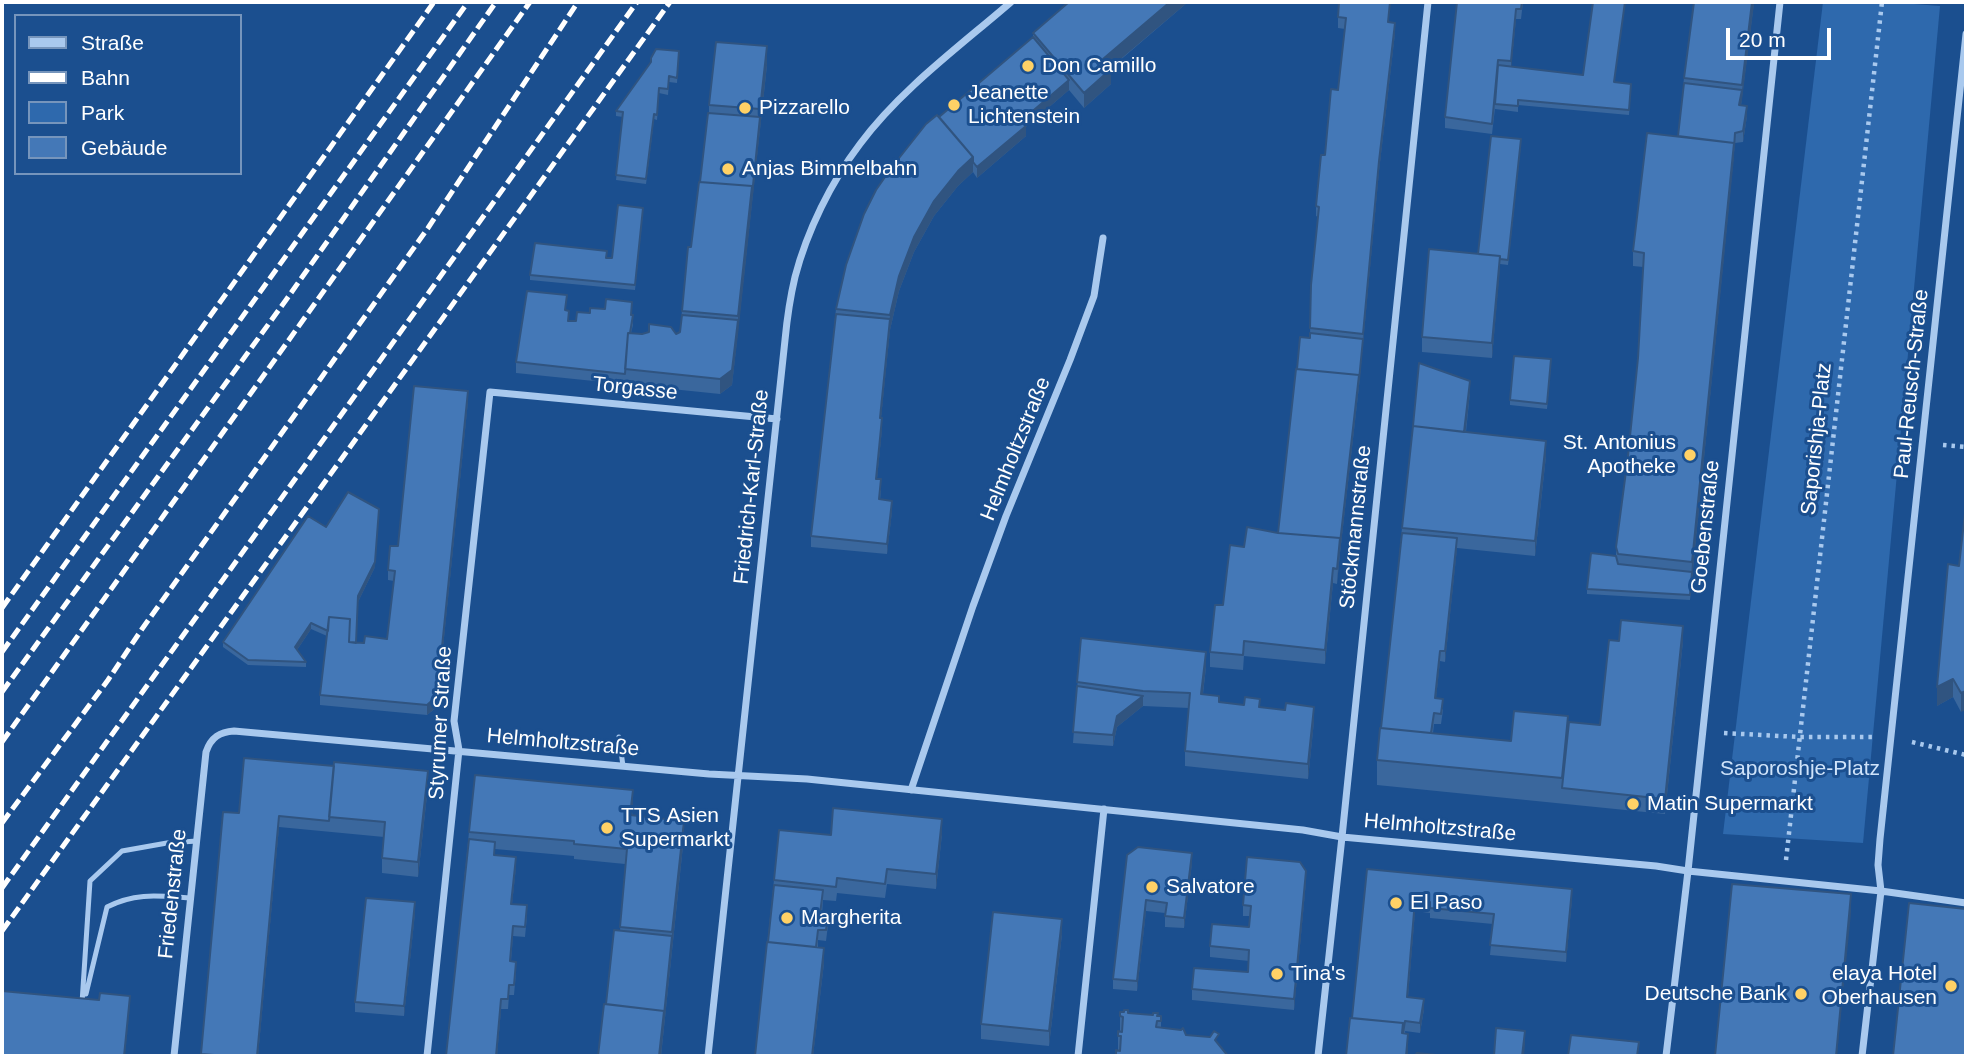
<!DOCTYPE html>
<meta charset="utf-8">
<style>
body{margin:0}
#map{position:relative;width:1968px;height:1058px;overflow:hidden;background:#1b4f8f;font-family:Helvetica,sans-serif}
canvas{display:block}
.frame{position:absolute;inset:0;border:4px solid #fff;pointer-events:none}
.legend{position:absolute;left:14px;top:14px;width:228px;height:161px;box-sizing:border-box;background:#1b4f8f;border:2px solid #7695bc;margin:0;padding:9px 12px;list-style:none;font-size:21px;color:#fff}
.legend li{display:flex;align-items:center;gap:14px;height:35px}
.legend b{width:35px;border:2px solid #7695bc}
.scale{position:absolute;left:1726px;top:28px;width:105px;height:32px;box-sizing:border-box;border:4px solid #fff;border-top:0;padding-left:9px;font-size:21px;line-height:24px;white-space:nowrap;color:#fff;-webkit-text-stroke:5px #1b4f8f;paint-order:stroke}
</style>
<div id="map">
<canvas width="1968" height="1058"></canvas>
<div class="frame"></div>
<ul class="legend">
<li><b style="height:9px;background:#a9c9ee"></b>Straße</li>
<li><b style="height:9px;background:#fff"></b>Bahn</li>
<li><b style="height:19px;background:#2e69ad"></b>Park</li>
<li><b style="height:19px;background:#4478b7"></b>Gebäude</li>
</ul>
<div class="scale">20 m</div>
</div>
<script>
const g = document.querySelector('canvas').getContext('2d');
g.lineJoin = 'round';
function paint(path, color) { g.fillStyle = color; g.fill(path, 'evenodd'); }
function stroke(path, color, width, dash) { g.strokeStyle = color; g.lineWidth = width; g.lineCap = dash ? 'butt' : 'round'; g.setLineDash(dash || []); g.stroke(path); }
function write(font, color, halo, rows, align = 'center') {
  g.font = font + ' Helvetica,sans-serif'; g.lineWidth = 6; g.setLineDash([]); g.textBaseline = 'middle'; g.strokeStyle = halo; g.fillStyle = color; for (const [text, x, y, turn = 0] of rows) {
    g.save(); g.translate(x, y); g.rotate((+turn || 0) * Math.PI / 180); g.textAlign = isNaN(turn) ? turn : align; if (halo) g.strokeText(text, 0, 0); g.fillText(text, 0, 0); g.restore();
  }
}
const green = new Path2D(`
 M1823 2H1888L1940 6 1863 843 1723 834Z`);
const path = new Path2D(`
 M1943 445 1966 447
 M1724 733 1799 737H1872
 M1912 742 1966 755
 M1786 860 1882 2`);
const service = new Path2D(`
 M619 737 623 766
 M86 994 107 907C136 892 160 896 191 898
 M82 1003 90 881 122 851 167 843 197 841`);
const minor = new Path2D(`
 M911 790 973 606 1006 516 1070 360 1094 296 1103 238
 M174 1056 206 752C211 737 220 732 234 731L709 774 807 779 1303 830 1342 837 1656 866 1688 871 1881 891 1966 903
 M427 1056 459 750 454 721 490 392 777 419
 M708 1056 785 340C787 319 790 298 795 277 807 231 831 182 860 144 900 90 960 46 1011 2
 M1078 1056 1104 809
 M1318 1056 1342 837 1428 2
 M1666 1056 1688 871 1780 2
 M1862 1056 1881 891 1878 865 1880 839 1966 34`);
const rail = new Path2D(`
 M2 608 434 2
 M2 652 468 2
 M2 692 286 300 496 2
 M2 742 530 2
 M2 823 108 680 142 629 428 228 578 2
 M2 888 637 2
 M2 931 670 2`);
const wall = new Path2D(`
 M1069 2H1188L1111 68V84L1084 108 1069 90 1026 127V136L977 178 973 172 958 186 934 216 914 252 899 291 890 330 881 418 882 429 877 479 881 490 880 500 892 511 887 554 811 547V536L836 309 939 117 1033 37V33Z
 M1457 2H1523L1521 19H1516L1511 67 1615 82 1631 89 1629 115 1518 105V112L1495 109V108L1492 134 1445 128V117Z
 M1754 2 1741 105 1747 116 1743 142 1735 143 1690 600 1587 594V589L1616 556V547L1628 456 1638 358 1643 267 1633 266V251L1678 136 1684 78Z
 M1338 17 1389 22 1395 33 1379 171 1359 386 1340 553 1337 584 1333 583 1325 664 1244 656 1243 670 1210 667V652L1223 605 1244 547 1278 533 1310 338 1311 285 1318 217 1316 216V206L1325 155 1338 90 1345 29 1338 28Z
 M679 51 677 83 669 82 668 95 659 93 657 120 654 119 646 184 616 180 623 117 616 116V111L651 63V58Z
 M767 65 732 385 720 394 516 373V362L566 310 569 321H576L632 315 633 325 631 333 676 334 680 332 688 247H691L709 113V105Z
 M1521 144 1508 265 1500 264 1492 358 1422 352V337L1478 254Z
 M643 213 635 290 530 280V275L607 258H612Z
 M1551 365 1547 409 1510 405V400Z
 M1470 392 1466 432 1546 456 1535 556 1457 548 1445 662 1440 661 1436 698 1443 710 1441 724H1434L1433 733 1511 741 1568 725H1600L1619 641H1683L1665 814 1377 785V760L1381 728 1402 528Z
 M468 401 437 707 427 715 320 705V695L327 636 311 629 297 650 306 662V667L248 665 223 647V642L375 567 358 602 356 643H364L387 639 394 581 388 580V570L398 546Z
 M1966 504 1961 712 1953 697 1937 706 1959 566Z
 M1081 638 1206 667 1203 694 1219 703 1260 707 1314 721 1308 779 1185 766V751L1189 708 1143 706 1117 727 1113 746 1073 743Z
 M334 766 428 786 418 877 382 873V858L384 837 279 827 258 1056H200L239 813Z
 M633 805 632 816 684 836 661 1056 606 1004 620 931 625 864 574 859V856L495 849V855L516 867 512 904 527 916 525 937 513 936 511 961 516 972 514 995H509L508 1009H501L497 1056H446L469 832Z
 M942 834 936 889 887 884 885 898 837 893 836 901 823 900 822 914 828 925 826 941 818 940V947L824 963 813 1056H755L774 880 831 835Z
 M1127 855 1192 863 1184 928 1165 927V913L1146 911 1137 991 1113 989V979Z
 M1367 869 1572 899 1566 962 1490 955 1493 924 1430 918V913L1415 911 1408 997 1424 1009 1420 1033 1405 1031 1408 1056 1352 1018Z
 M1306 881 1294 1010 1192 1000V989L1248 972 1249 961 1210 957V946L1249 927 1250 916H1243V905Z
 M415 913 404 1016 355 1012V1002Z
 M1062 934 1049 1046 981 1039V1024Z
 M1120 1012 1161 1016V1028L1219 1045 1228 1056H1116V1050H1118V1031L1120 1032Z`);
const shadedWall = new Path2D(`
 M1170 2H1188L1103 74V59Z
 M1752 2H1754V4L1742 100 1739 115V105L1742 90Z
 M1516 9V19L1511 72V61Z
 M1395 23V33L1379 171 1359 386 1340 553 1337 584 1340 538 1359 375V380L1379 161Z
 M767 46V65L738 335V316Z
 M1111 69V84L1084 108V93Z
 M1069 80V90L1026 127V136L977 178V167L1021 121Z
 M1747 106V116L1743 142V131Z
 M1735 133 1734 158 1690 600 1692 562Z
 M973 157V172L958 186 934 216 914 252 899 291 890 330 880 429V418L890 315 899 276 914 237 934 201 958 171Z
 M1500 256V271L1492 358V343Z
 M738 320V335L732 385 720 394V379Z
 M1470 381V392L1464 446V435Z
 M468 391V401L437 707 427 715V705Z
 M882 418V429L876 489V479Z
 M1546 441V456L1535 556V541Z
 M892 501V511L887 554V544Z
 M379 514 375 567 358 602V596Z
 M1457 538V549L1445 662V651Z
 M1333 568V583L1325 664V650Z
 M311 623V629L295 653V647Z
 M1683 626V641L1665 814V799Z
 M1440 651V661L1435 709V698Z
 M1206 652V667L1201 709V694Z
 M1953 679V697L1937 706V687Z
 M1966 691V710L1961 712V693Z
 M1143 696V706L1117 727 1113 746V735L1117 716Z
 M1314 707V721L1308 779V764Z
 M428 771V786L418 877V862Z
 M633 790V805L630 830V815Z
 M279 816V827L258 1056H257Z
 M942 819V834L936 889V874Z
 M684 821V836L661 1056H659Z
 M1192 853V863L1184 928V918Z
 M516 857V867L511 914V904Z
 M1306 871V881L1294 1010V999Z
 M1572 889V899L1566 962V952Z
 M1851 894V913L1837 1056H1836Z
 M1146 900V911L1137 991V981Z
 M1415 900V911L1407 1007V997Z
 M415 902V913L404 1016V1006Z
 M1062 919V934L1049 1046V1031Z
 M824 948V963L813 1056H812Z
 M130 996V1006L125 1056H124Z
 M501 999V1009L497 1056H496Z
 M1424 999V1009L1420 1033V1023Z
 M1525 1031V1045L1524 1056H1522Z
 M1408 1034V1056H1406Z`);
const building = new Path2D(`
 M1069 2H1170L1103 59 1111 69 1084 93 1033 33Z
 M1339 2H1390L1388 22 1395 23 1379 161 1363 334 1310 328 1311 285 1319 207 1316 206 1321 155H1325L1331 89 1338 90 1346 18 1338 17Z
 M1457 2H1522L1521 9H1516L1511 61 1498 60 1492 124 1445 117Z
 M1593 2H1625L1614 82 1631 84 1629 110 1518 100V106L1495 104 1498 65 1583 75Z
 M1694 2H1752L1742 85 1684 78Z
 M1033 37 1069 80 1021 121 1026 126 977 167 973 162V157L939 117Z
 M716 42 767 46 760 109 709 105Z
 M656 49 679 51 677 78 669 76 668 89 659 88 657 115 654 114 646 179 616 175 623 112 616 111 651 62V58Z
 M1684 83 1742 90 1739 105 1747 106 1743 131 1735 133 1734 148V143L1678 136Z
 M708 113 760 117 752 195V186L700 182Z
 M937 115 973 157 958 171 934 201 914 237 899 276 890 315 836 309 846 265 864 214 876 190 892 167 926 124Z
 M1647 133 1734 143 1692 562 1618 554 1616 547 1628 456 1638 358 1644 253 1633 251Z
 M1491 136 1521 139 1508 260 1500 259V256L1478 254Z
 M699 182 752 186 738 316 682 311 688 247H691Z
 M618 205 643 208 635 285 530 275 535 243 607 251 606 258H612Z
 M1429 249 1500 256 1492 343 1422 337Z
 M527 291 567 295 565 310 569 311 568 321H576L577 312 590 313V308L605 309 606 299 632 302 631 315H633L630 333H628L625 374 516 362Z
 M836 314 890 319 880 418H882L876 479H881L879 499 892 501 887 544 811 536Z
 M682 315 738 320 732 370 720 379 625 369 628 333 642 334 649 332V324L671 327 676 334 680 332Z
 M1310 333 1363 339 1359 380V375L1297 369 1300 337 1310 338Z
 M1514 356 1551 359 1547 404 1510 400Z
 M1419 363 1470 381 1464 432 1413 426Z
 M1296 369 1359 375 1340 543V538L1278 533Z
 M414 386 468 391 437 696 427 705 320 695 329 617 350 619 349 642 364 643 365 636 387 639 395 571 388 570 390 546H398Z
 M1413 426 1546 441 1535 541 1402 528Z
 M348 492 379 509 375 562 358 596 356 643 349 642 350 619 329 617 328 631 311 623 295 647 306 662 248 660 223 642 308 516 326 527Z
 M1966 504V691L1961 693 1953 679 1937 687 1948 564 1959 566Z
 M1247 527 1278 533 1340 538 1337 569 1333 568 1325 650 1244 641 1243 655 1210 652 1215 605H1223L1230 545 1244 547Z
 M1402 533 1457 538 1445 651H1440L1435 698 1443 699 1441 714 1434 713 1431 733 1381 728Z
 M1591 553 1616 556 1618 564 1692 572 1690 595 1587 589Z
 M1621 620 1683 626 1665 799 1562 788 1569 722 1600 725 1609 640 1619 641Z
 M1081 638 1206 652 1201 694 1219 696V702L1244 705 1245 697 1260 699 1259 707 1285 710 1286 703 1314 707 1308 764 1185 751 1190 693 1143 691 1077 682Z
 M1077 686 1143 696 1117 716 1113 735 1073 732Z
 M1514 711 1568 716 1562 778 1377 760 1380 728 1511 741Z
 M244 758 334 766 329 821 279 816 257 1056H227L201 1054 223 812 239 813Z
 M334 762 428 771 418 862 382 858 385 822 329 817Z
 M475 775 633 790 630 815 684 821 672 932 620 927 627 849 574 844V841L469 832Z
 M833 808 942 819 936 874 887 869 885 884 837 878 836 887 774 880 779 830 831 835Z
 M469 839 495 842 494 855 516 857 511 904 527 905 525 927 513 926 510 961 516 962 514 985H509L508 999H501L496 1056H446Z
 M1138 847 1192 853 1184 918 1165 916 1167 903 1146 900 1137 981 1113 979 1127 855Z
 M1247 857 1300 862 1306 871 1294 999 1192 989 1194 968 1248 972 1249 950 1210 946 1212 924 1249 927 1251 906 1243 905Z
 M1367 869 1572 889 1566 952 1490 945 1494 914 1430 908V902L1415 900 1407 997 1424 999 1420 1023 1405 1021 1403 1033V1023L1352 1018Z
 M1732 884 1851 894 1836 1056H1715Z
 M774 885 823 890 820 914 828 915 826 930H818L816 947 768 942Z
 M366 898 415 902 404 1006 355 1002Z
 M1909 903 1966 909V1056H1893Z
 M993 912 1062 919 1049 1031 981 1024Z
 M614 930 672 936 664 1015V1011L606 1004Z
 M767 942 824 948 812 1056H755Z
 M2 991 99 1000 100 993 130 996 124 1056H2Z
 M604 1004 664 1011 659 1056H598Z
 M1124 1010H1128V1013L1153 1015V1013H1158L1157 1016H1161V1021H1157L1156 1027 1181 1030 1183 1028 1186 1035 1210 1037 1214 1031 1219 1034 1215 1040 1228 1056H1119L1116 1055V1050L1120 1051 1121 1036H1118V1031L1122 1032 1123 1017 1120 1016V1012H1124Z
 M1350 1018 1403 1023 1402 1033 1408 1034 1406 1056H1346Z
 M1496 1028 1525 1031 1522 1056H1494Z
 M1571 1035 1639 1042 1637 1056H1568Z
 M1417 1053 1447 1056H1414Z
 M201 1054 227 1056H200Z`);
const markers = [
 [1028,66,7,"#ffd166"],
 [954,105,7,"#ffd166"],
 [745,108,7,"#ffd166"],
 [728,169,7,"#ffd166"],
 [1690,455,7,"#ffd166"],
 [1633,804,7,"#ffd166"],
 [607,828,7,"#ffd166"],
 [1152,887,7,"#ffd166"],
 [1396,903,7,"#ffd166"],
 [787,918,7,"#ffd166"],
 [1277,974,7,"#ffd166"],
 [1951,986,7,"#ffd166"],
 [1801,994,7,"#ffd166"]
];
const poiNames = [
 ["Don Camillo",1042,66],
 ["Jeanette",968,93],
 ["Lichtenstein",968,117],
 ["Pizzarello",759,108],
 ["Anjas Bimmelbahn",742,169],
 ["St. Antonius",1676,443,"right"],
 ["Apotheke",1676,467,"right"],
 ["Matin Supermarkt",1647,804],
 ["TTS Asien",621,816],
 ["Supermarkt",621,840],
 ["Salvatore",1166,887],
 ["El Paso",1410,903],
 ["Margherita",801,918],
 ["Tina's",1291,974],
 ["elaya Hotel",1937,974,"right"],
 ["Oberhausen",1937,998,"right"],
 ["Deutsche Bank",1787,994,"right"]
];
const streetNames = [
 ["Paul-Reusch-Straße",1912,384,-84],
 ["Torgasse",635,389,6],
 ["Saporishja-Platz",1817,439,-84],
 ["Helmholtzstraße",1016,449,-68],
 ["Friedrich-Karl-Straße",752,487,-84],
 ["Stöckmannstraße",1356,527,-84],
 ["Goebenstraße",1706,527,-84],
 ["Styrumer Straße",441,723,-87],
 ["Helmholtzstraße",563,743,5],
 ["Helmholtzstraße",1440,828,5],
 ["Friedenstraße",173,894,-84]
];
const parkNames = [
 ["Saporoshje-Platz",1800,769]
];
paint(green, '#2e69ad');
stroke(path, '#a9c9ee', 4.5, [3.5, 5]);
stroke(service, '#a9c9ee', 5);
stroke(minor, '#a9c9ee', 7);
stroke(rail, '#fff', 5, [12, 5]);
paint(wall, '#3a679d');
paint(shadedWall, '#305480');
paint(building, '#4478b7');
stroke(building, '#305480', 2);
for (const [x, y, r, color] of markers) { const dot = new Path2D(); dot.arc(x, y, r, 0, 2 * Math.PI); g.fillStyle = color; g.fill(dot); stroke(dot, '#1b4f8f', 2.5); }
write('21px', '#fff', '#1b4f8f', poiNames, 'left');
write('21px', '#fff', '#1b4f8f', streetNames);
write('21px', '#cfe3fa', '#1b4f8f', parkNames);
</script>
